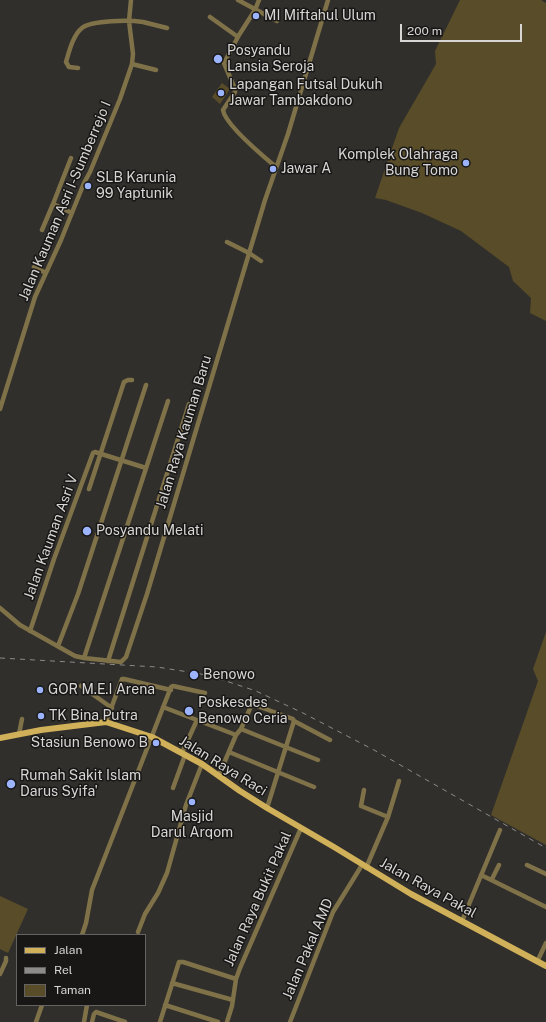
<!DOCTYPE html>
<style>
body{margin:0}
#map{position:relative;width:546px;height:1022px;overflow:hidden;background:#312f2c;font-family:"Public Sans",sans-serif}
canvas{display:block}
.legend{position:absolute;left:16px;top:934px;width:130px;height:72px;box-sizing:border-box;background:#181716;border:1px solid #646362;margin:0;padding:5px 7px;list-style:none;font-size:12px;color:#d7d6d4}
.legend li{display:flex;align-items:center;gap:8px;height:20px}
.legend b{width:20px;border:1px solid #646362}
.scale{position:absolute;left:400px;top:24px;width:122px;height:18px;box-sizing:border-box;border:2px solid #d7d6d4;border-top:0;padding-left:5px;font-size:12px;line-height:14px;white-space:nowrap;color:#d7d6d4;-webkit-text-stroke:3px #181716;paint-order:stroke}
</style>
<div id="map">
<canvas width="546" height="1022"></canvas>
<ul class="legend">
<li><b style="height:5px;background:#d0b058"></b>Jalan</li>
<li><b style="height:5px;background:#8c8b89"></b>Rel</li>
<li><b style="height:11px;background:#594c28"></b>Taman</li>
</ul>
<div class="scale">200 m</div>
</div>
<script>
const g = document.querySelector('canvas').getContext('2d');
g.lineJoin = 'round';
function paint(path, color) { g.fillStyle = color; g.fill(path, 'evenodd'); }
function stroke(path, color, width, dash) { g.strokeStyle = color; g.lineWidth = width; g.lineCap = dash ? 'butt' : 'round'; g.setLineDash(dash || []); g.stroke(path); }
function write(font, color, halo, rows, align = 'center') {
  g.font = font + ' "Public Sans",sans-serif'; g.lineWidth = 3; g.setLineDash([]); g.textBaseline = 'middle'; g.strokeStyle = halo; g.fillStyle = color; for (const [text, x, y, turn = 0] of rows) {
    g.save(); g.translate(x, y); g.rotate((+turn || 0) * Math.PI / 180); g.textAlign = isNaN(turn) ? turn : align; if (halo) g.strokeText(text, 0, 0); g.fillText(text, 0, 0); g.restore();
  }
}
const green = new Path2D(`
 M460 0H541L546 3V321L530 313 531 298 513 281 509 267 461 231 422 213 386 200 375 198 399 128 436 64 435 51Z
 M222 83 230 89 220 104 212 97Z
 M546 632V845L491 815 538 681 533 669Z
 M0 896 28 909 8 953 0 949Z`);
const minor = new Path2D(`
 M238 0 277 21
 M259 0 255 10 239 35 224 63 235 89V92L223 110C225 124 264 157 276 167
 M210 17 238 37
 M132 64 156 70
 M78 68 69 67 66 62C69 52 73 35 82 28 92 20 130 20 143 22 151 24 159 26 167 28
 M71 158 53 204 72 213
 M42 230 53 204
 M227 242 249 253 261 261
 M34 267 46 273
 M0 409 35 297 61 240 84 183 90 172 120 99 132 64 133 54 129 21 131 0
 M89 489 124 382 128 380H132
 M0 608 20 625 75 656 84 658 121 662 126 657 147 594 265 200 288 134 328 0
 M30 631 54 559 93 453 95 452 146 468
 M58 646 78 594 146 385
 M84 658 168 401
 M108 661 189 404
 M81 686 112 708
 M163 707 236 735
 M294 721 330 740
 M106 722 122 679H124L171 690
 M241 729 318 760
 M19 734 22 719
 M229 752 314 787
 M182 753 197 720
 M219 775 236 735 241 729 252 704 293 719 294 721 267 808
 M173 788 185 755
 M364 790 361 806 388 817 366 868
 M388 817 399 781
 M527 865 546 874
 M481 875 546 907
 M492 879 499 865
 M462 921 500 830
 M138 932 145 914 158 893 167 873 186 805 202 764
 M82 935 86 923 92 890 171 687 173 686 205 693
 M537 962 546 943
 M0 974 6 961V958
 M172 983 233 1000
 M165 1005 218 1022
 M36 1022 42 1005
 M84 1022 87 1005
 M92 1022 94 1014 96 1012 125 1022
 M160 1022 179 962H183L236 979
 M227 1022 232 1006 236 979 240 968 301 828
 M290 1022 333 912 362 865`);
const major = new Path2D(`
 M0 738 41 730 106 722 152 737 202 764 240 791 267 808 334 847 411 894 546 966`);
const rail = new Path2D(`
 M0 658 157 667 201 674 229 682 256 691 303 713 374 750 546 848`);
const markers = [
 [256,16,4,"#9cb4fd"],
 [218,59,5,"#9cb4fd"],
 [221,93,4,"#9cb4fd"],
 [466,163,4,"#9cb4fd"],
 [273,169,4,"#9cb4fd"],
 [88,186,4,"#9cb4fd"],
 [87,531,5,"#9cb4fd"],
 [194,675,5,"#9cb4fd"],
 [40,690,4,"#9cb4fd"],
 [189,711,5,"#9cb4fd"],
 [41,716,4,"#9cb4fd"],
 [156,743,4,"#9cb4fd"],
 [11,784,5,"#9cb4fd"],
 [192,802,4,"#9cb4fd"]
];
const poiNames = [
 ["MI Miftahul Ulum",264,16],
 ["Posyandu",227,51],
 ["Lansia Seroja",227,67],
 ["Lapangan Futsal Dukuh",229,85],
 ["Jawar Tambakdono",229,101],
 ["Komplek Olahraga",458,155,"right"],
 ["Bung Tomo",458,171,"right"],
 ["Jawar A",281,169],
 ["SLB Karunia",96,178],
 ["99 Yaptunik",96,194],
 ["Posyandu Melati",96,531],
 ["Benowo",203,675],
 ["GOR M.E.I Arena",48,690],
 ["Poskesdes",198,703],
 ["Benowo Ceria",198,719],
 ["TK Bina Putra",49,716],
 ["Stasiun Benowo B",148,743,"right"],
 ["Rumah Sakit Islam",20,776],
 ["Darus Syifa'",20,792],
 ["Masjid",192,817,"center"],
 ["Darul Arqom",192,833,"center"]
];
const streetNames = [
 ["Jalan Kauman Asri I-Sumberrejo I",65,201,-67],
 ["Jalan Raya Kauman Baru",184,432,-73],
 ["Jalan Kauman Asri V",51,537,-70],
 ["Jalan Raya Raci",223,766,32],
 ["Jalan Raya Pakal",428,888,29],
 ["Jalan Raya Bukit Pakal",258,899,-66],
 ["Jalan Pakal AMD",308,949,-67]
];
paint(green, '#594c28');
stroke(minor, '#7f7148', 4.5);
stroke(major, '#d0b058', 6);
stroke(rail, '#8c8b89', 1, [5, 5]);
for (const [x, y, r, color] of markers) { const dot = new Path2D(); dot.arc(x, y, r, 0, 2 * Math.PI); g.fillStyle = color; g.fill(dot); stroke(dot, '#181716', 1.5); }
write('14px', '#d7d6d4', '#181716', poiNames, 'left');
write('14px', '#d7d6d4', '#181716', streetNames);
</script>
